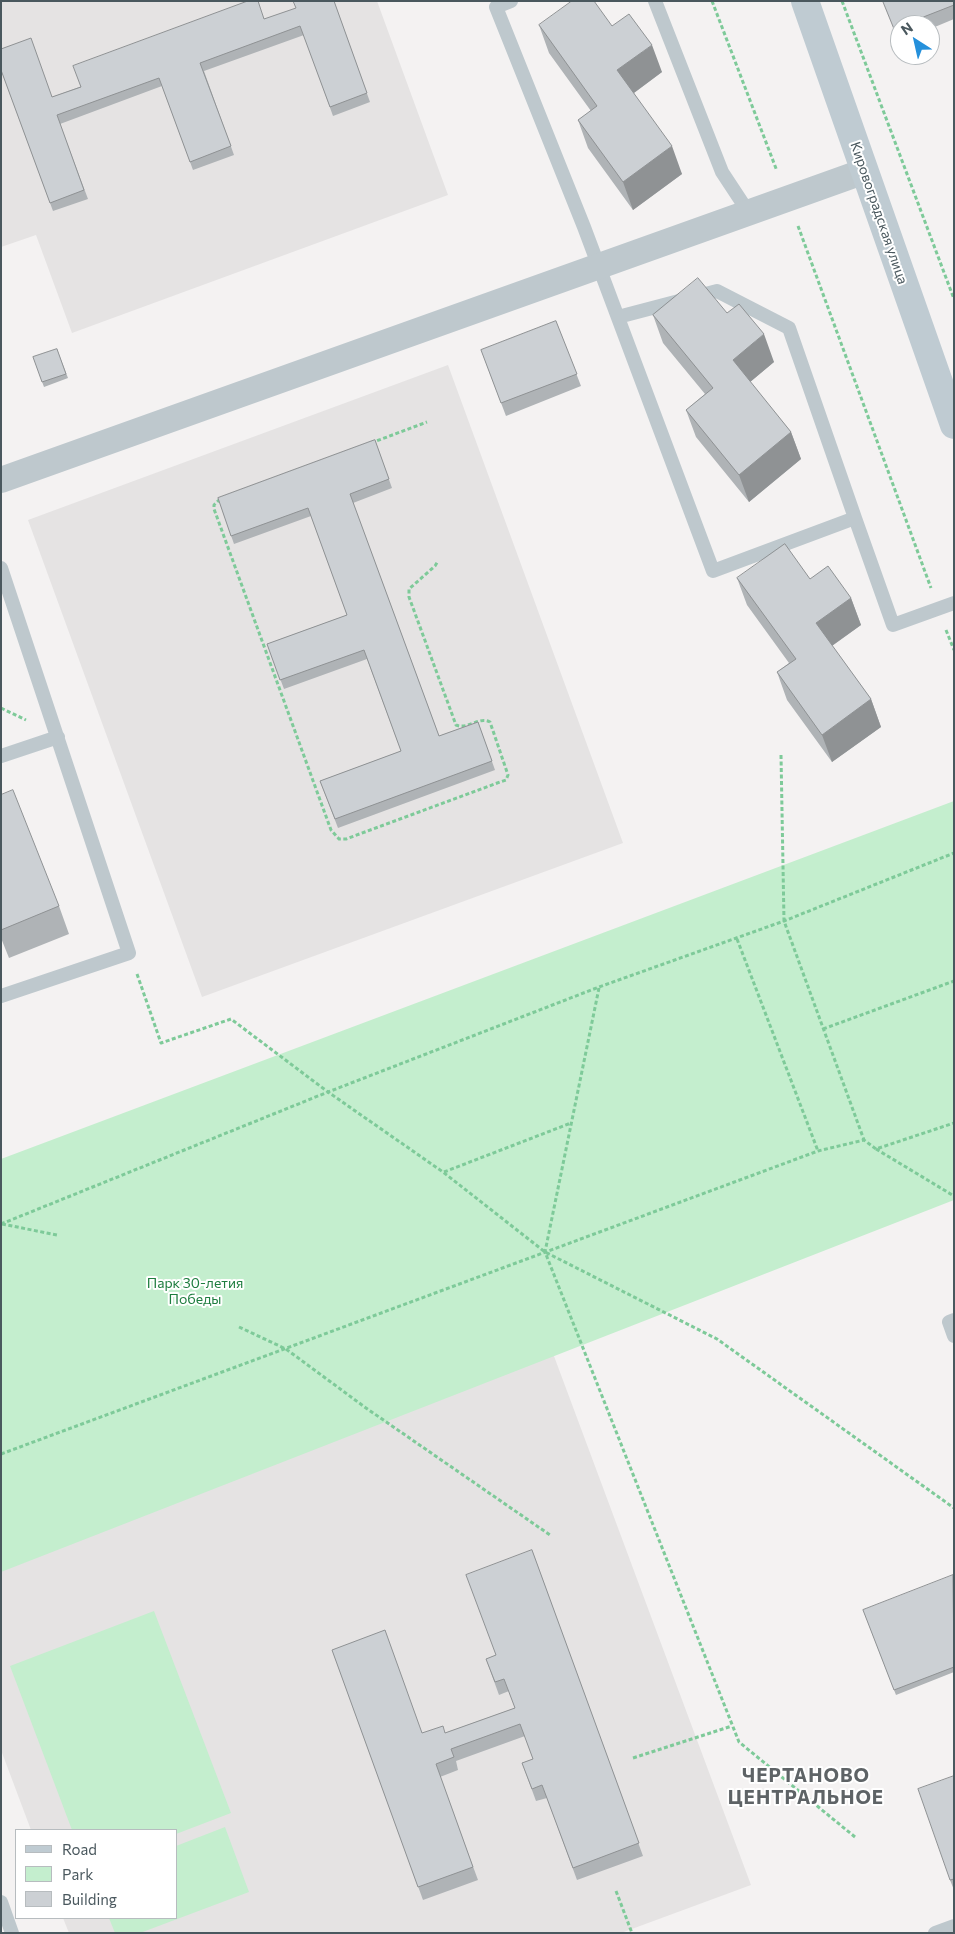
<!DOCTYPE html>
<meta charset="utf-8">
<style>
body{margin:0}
#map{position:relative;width:955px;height:1934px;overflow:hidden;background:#f4f2f2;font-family:Commissioner,sans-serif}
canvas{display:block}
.frame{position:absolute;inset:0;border:2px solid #4a585e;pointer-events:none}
.legend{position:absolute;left:15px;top:1829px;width:162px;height:90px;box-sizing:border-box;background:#fff;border:1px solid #b7bcbf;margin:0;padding:6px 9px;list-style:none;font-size:15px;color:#4a585e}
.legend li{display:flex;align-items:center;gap:10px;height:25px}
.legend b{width:25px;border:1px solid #b7bcbf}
.north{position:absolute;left:890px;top:15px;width:50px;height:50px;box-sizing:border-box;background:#fff;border:1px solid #b7bcbf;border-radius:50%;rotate:325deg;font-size:14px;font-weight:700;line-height:20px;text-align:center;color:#4a585e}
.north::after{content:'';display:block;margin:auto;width:18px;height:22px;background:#2590db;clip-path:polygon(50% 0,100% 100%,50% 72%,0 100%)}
</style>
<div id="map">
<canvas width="955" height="1934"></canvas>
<div class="frame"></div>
<ul class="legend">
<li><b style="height:6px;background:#bfcbd2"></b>Road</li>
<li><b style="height:14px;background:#c4eece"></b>Park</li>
<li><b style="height:14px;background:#ccd0d4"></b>Building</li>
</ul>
<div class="north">N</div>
</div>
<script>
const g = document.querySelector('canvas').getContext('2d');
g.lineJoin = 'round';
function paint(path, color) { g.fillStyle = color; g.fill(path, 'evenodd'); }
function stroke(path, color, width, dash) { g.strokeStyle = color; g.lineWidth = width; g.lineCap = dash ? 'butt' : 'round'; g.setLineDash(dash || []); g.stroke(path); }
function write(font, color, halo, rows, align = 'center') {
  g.font = font + ' Commissioner,sans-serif'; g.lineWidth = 4; g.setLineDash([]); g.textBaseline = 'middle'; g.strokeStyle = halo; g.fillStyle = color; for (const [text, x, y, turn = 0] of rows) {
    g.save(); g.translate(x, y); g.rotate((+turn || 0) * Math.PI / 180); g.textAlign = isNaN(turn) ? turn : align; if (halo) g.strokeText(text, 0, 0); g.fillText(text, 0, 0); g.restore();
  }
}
const education = new Path2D(`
 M1 1H377L448 195 72 333 36 235 1 247Z
 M448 365 623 843 202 997 28 520Z
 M548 1340 751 1885 621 1933H69L63 1918H176V1830H31L1 1750V1493Z`);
const green = new Path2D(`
 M954 801V1200L1 1572V1159Z
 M154 1611 231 1813 176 1834V1830H72L10 1666Z
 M225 1827 249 1892 140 1933H115L109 1918H176V1846Z`);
const path = new Path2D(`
 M712 1 777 171
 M842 1 954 299
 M798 226 931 588
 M371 443 427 422
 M220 499 214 505V509L331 830 339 839H346L500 782 506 780 508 775 490 722C479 716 468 730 456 725L409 597V589L435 566 438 561
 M946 630 954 650
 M1 708 26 720
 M781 755 784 921 864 1140
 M737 939 818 1151
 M137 974 161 1043 231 1019 328 1092 443 1172 545 1252 717 1339 954 1508
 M599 988 545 1252 739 1742 855 1837
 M823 1029 954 981
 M876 1149 954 1196
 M444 1172 571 1123
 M1 1224 328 1092 599 987 784 921 954 853
 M2 1224 57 1235
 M239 1327 286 1349 366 1408 550 1535
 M1 1454 818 1151 864 1140 876 1149 954 1123
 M633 1758 732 1726
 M616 1891 632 1933`);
const lane = new Path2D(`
 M511 1 496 7 584 227 713 571 855 518 893 625 954 603
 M655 1 722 172 749 213
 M618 317 717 291 789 328 855 518
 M1 568 129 953 1 996
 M1 756 58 737
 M954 1320 949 1322 954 1336
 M1 1902 12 1933
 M935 1933 954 1926`);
const street = new Path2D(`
 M1 480 865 171`);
const secondary = new Path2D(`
 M805 1 954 425`);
const wall = new Path2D(`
 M334 1 370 102 333 116 304 35 204 71 234 155 193 170 162 86 60 124 88 199 53 211 1 70 52 97 264 19Z
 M883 1H954V19L930 29V25H900V40L899 41Z
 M539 25 612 26 662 72 634 93 682 174 633 210 588 148 578 120 591 111 549 53Z
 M727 313 774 362 750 382 791 432 801 459 749 502 696 437 686 410 705 394 663 343 653 315Z
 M556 321 581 386 506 416 481 350Z
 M57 349 68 378 44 387 33 357Z
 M375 440 392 488 353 503 439 736 478 722 495 770 338 828 320 781 401 751 367 659 284 689 267 644 347 615 311 516 234 544 218 498Z
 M737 578 810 579 851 598 861 625 832 646 871 699 881 727 832 762 787 700 777 672 789 663 747 605Z
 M1 795 59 906 69 934 9 958 1 938Z
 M532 1550 643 1856 577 1880 547 1798 536 1801 522 1763 533 1759 525 1736 456 1761 458 1770 440 1777 478 1880 423 1900 332 1650 422 1733H445L515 1708 509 1691 499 1695 486 1659 496 1655Z
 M954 1576V1672L896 1695 863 1610Z
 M954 1776V1890L950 1880Z`);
const shadedWall = new Path2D(`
 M652 45 662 72 627 98 617 70Z
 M672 146 682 174 633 210 623 182Z
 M764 334 774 362 743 388 733 360Z
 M791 432 801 459 749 502 739 475Z
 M851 598 861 625 826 650 816 623Z
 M871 699 881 727 832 762 822 735Z`);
const building = new Path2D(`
 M248 1H258L264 19 296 8 293 1H334L367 93 330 107 300 26 200 63 231 146 190 162 159 78 57 115 84 190 50 203 1 70V49L31 38 52 97 81 87 73 66Z
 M572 1H594L612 26 629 14 652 45 617 70 672 146 623 182 578 120 597 106 539 25Z
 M883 1H954V5L903 25H900V26L894 28Z
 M698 278 727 313 739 304 764 334 733 360 791 432 739 475 686 410 713 388 653 315Z
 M556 321 577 374 501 403 481 350Z
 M57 349 66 374 42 382 33 357Z
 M375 440 389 479 350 494 439 736 478 722 492 761 335 819 320 781 401 751 364 650 280 680 267 644 347 615 308 508 231 536 218 498Z
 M785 544 810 579 828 566 851 598 816 623 871 699 822 735 777 672 796 659 737 578Z
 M13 790 59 906 1 930V795Z
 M532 1550 639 1843 573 1868 542 1785 532 1789 522 1763 533 1759 520 1724 451 1749 454 1757 436 1764 473 1867 418 1887 332 1650 385 1630 422 1733 443 1726 445 1733 515 1708 504 1679 495 1682 486 1659 496 1655 466 1575Z
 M953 1575 954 1667 894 1690 863 1610Z
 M954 1776V1879L950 1880 918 1789Z`);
const streetNames = [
 ["Кировоградская улица",879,213,71]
];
const parkNames = [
 ["Парк 30-летия",195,1283],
 ["Победы",195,1299]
];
const districtNames = [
 ["ЧЕРТАНОВО",806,1776],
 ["ЦЕНТРАЛЬНОЕ",806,1798]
];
paint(education, '#e5e3e3');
paint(green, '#c4eece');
stroke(path, '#7eca99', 3, [4, 2.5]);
stroke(lane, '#bec8cd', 14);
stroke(street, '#bec8cd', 26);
stroke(secondary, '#bfcbd2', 28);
paint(wall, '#afb3b6');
paint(shadedWall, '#8f9294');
paint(building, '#ccd0d4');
stroke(building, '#8f9294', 1);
write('14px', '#4a585e', '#fff', streetNames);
write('14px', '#1e7d3f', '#fff', parkNames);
g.letterSpacing = '1px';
write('bold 19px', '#5e6366', '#fff', districtNames);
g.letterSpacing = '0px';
</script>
